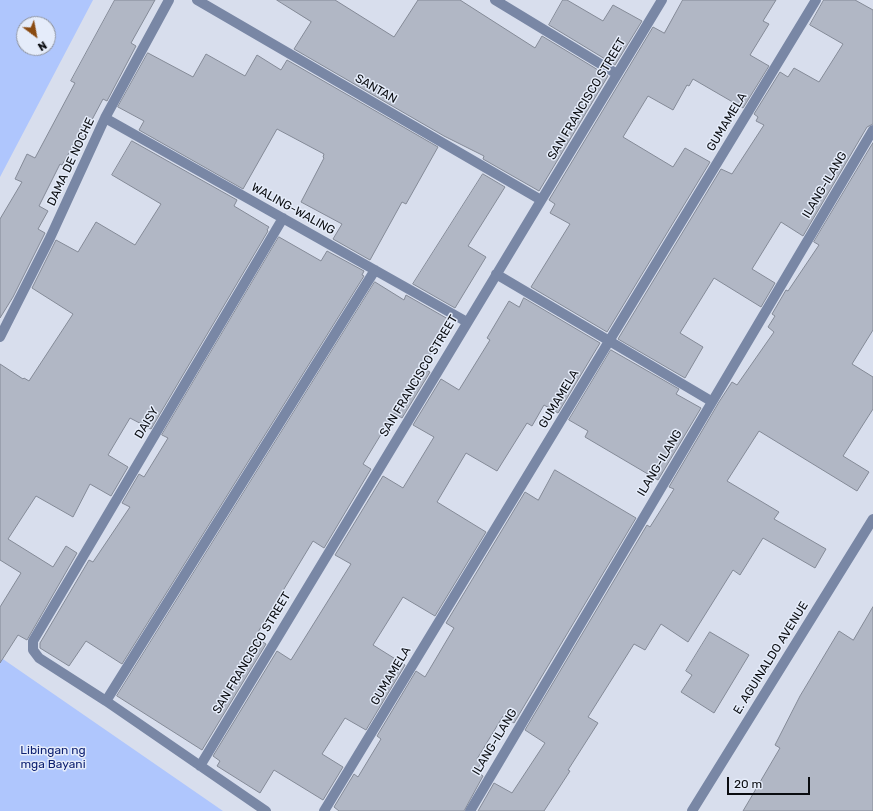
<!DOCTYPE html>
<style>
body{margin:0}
#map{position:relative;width:873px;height:811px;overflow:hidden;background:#d8deed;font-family:Rubik,sans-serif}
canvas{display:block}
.north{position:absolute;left:16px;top:16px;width:40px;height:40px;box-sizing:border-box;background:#e5ecfa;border:1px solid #8d929c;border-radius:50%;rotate:148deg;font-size:11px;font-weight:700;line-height:16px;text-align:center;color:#0a0c10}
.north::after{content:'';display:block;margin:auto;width:14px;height:18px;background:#8a4b12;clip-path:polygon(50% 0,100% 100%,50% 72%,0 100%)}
.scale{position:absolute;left:727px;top:777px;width:83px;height:18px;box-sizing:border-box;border:2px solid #0a0c10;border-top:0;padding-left:5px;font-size:12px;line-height:14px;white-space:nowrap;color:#0a0c10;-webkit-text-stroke:3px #e5ecfa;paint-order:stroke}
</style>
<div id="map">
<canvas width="873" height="811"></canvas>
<div class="north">N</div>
<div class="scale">20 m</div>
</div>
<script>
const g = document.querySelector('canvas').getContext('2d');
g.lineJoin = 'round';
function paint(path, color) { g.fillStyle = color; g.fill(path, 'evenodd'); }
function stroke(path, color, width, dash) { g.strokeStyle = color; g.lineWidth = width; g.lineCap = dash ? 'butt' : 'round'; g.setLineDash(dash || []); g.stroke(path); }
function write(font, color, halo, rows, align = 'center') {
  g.font = font + ' Rubik,sans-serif'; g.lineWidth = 3; g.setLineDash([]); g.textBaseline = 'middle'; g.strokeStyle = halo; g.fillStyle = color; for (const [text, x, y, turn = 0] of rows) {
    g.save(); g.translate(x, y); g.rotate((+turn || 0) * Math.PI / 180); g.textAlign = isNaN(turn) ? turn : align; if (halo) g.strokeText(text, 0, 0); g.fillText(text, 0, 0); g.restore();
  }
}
const green = new Path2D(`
 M0 0H93L0 177ZM24 24H48V48H24Z
 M0 657 223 811H0Z`);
const building = new Path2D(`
 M115 0H155L131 43 136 46 107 101 103 99 77 148 73 146 62 165 60 164 39 206 48 211 38 229 45 233 13 297 0 318V219L22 182 15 179 27 154 35 158 75 83 71 81Z
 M277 0H335L394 37 418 0H460L535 48 542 36 608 76 539 191 483 159 484 156 444 136 294 49 311 22Z
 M563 0H567L603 21 613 5 642 21 615 65 549 25Z
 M683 0H776L763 21 769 24 750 55 769 66 743 108 693 79 689 86 687 85 673 110 648 96 623 137 673 167 685 148 710 162 607 332 531 287 570 224 550 213 555 204 549 200 653 27 664 33Z
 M824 0H855L873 10V124L867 127 803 236 781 222 752 269 775 283 761 307 714 278 680 333 703 347 685 378 618 339 721 169 732 174 764 125 756 121 758 117 754 114 780 72 788 77 794 68 819 82 843 44 810 25Z
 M148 53 193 77 206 54 245 76 257 55 281 70 287 60 438 147 406 204 402 202 370 260 333 239 342 224 301 202 324 158 323 157 324 154 277 129 243 189 139 130 144 121 118 107Z
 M132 141 237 200 234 206 269 227 267 230 268 231 151 429 130 418 108 455 128 467 111 496 90 484 73 517 36 496 8 539 53 567 66 546 77 553 27 640 18 635 0 663V607L21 573 0 560V364L23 379 24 378 29 381 73 314 32 288 56 240 78 252 96 222 135 245 161 204 112 175Z
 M873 143V330L852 364 873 377V409L843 456 869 472 857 491 759 431 727 481 779 512 774 519 826 549 815 568 763 538 740 575 733 570 688 642 661 624 645 650 634 644 588 717 598 723 568 770 570 771 544 811H478L494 783 512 793 545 743 525 730 647 525 650 527 674 489 669 487 719 402 732 382 737 385 774 332 768 327 775 316 772 314 786 290 788 291 819 245 814 242Z
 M483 174 505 187 468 246 486 257 455 308 413 284Z
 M279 237 321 261 327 251 364 271 362 275 364 276 122 664 86 641 69 666 40 648V643L89 560 93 562 130 507 122 503 139 474 144 477 168 438 162 435Z
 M375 282 404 300 406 295 448 319 443 326 446 328 422 368 430 372 402 418 394 413 363 464 371 469 324 548 313 541 255 637 266 644 202 750 117 696Z
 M524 298 600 343 558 413 544 405 532 426 527 423 497 471 466 453 437 502 486 532 435 616 403 597 373 645 405 665 366 730 345 718 322 754 343 767 323 800 274 770 260 793 217 766 220 761 213 756 277 651 291 660 351 564 335 555 383 476 403 488 434 437 413 425 441 379 459 390 490 340 487 338 509 301 519 307Z
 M611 350 679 389 676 394 701 408 658 480 585 437 588 431 569 420Z
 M555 470 636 518 514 723 503 716 477 759 482 762 476 771 483 776 464 811H339L334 807 354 774 358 777 381 739 377 736 416 671 425 677 454 628 446 623 525 492 538 500Z
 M873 607V811H743L780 748 775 745 800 696 839 631 853 640Z
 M710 632 749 655 714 713 681 692 692 675 686 671Z`);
const street = new Path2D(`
 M197 0 541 200
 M495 0 617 74
 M105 118 467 322
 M496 274 711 401
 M0 337 50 238 105 118 169 0
 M106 701 375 270
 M200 766 662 0
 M266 811 106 701 39 658 33 650V641L283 218
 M324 811 816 0
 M470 811 873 130
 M692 811 873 519`);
const streetNames = [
 ["SANTAN",376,89,30],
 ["SAN FRANCISCO STREET",587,99,-59],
 ["GUMAMELA",727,122,-59],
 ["DAMA DE NOCHE",71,162,-65],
 ["ILANG-ILANG",825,185,-59],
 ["WALING-WALING",293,209,29],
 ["SAN FRANCISCO STREET",419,376,-59],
 ["GUMAMELA",559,399,-59],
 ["DAISY",147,423,-59],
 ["ILANG-ILANG",660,463,-59],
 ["SAN FRANCISCO STREET",252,653,-59],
 ["E. AGUINALDO AVENUE",771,658,-58],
 ["GUMAMELA",391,676,-59],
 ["ILANG-ILANG",495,742,-59]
];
const parkNames = [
 ["Libingan ng",53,751],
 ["mga Bayani",53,765]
];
paint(green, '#afc6fd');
paint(building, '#b1b7c5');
stroke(building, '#848a97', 1);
stroke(street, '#7987a5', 10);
write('12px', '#0a0c10', '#e5ecfa', streetNames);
write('12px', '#102373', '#e5ecfa', parkNames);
</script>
